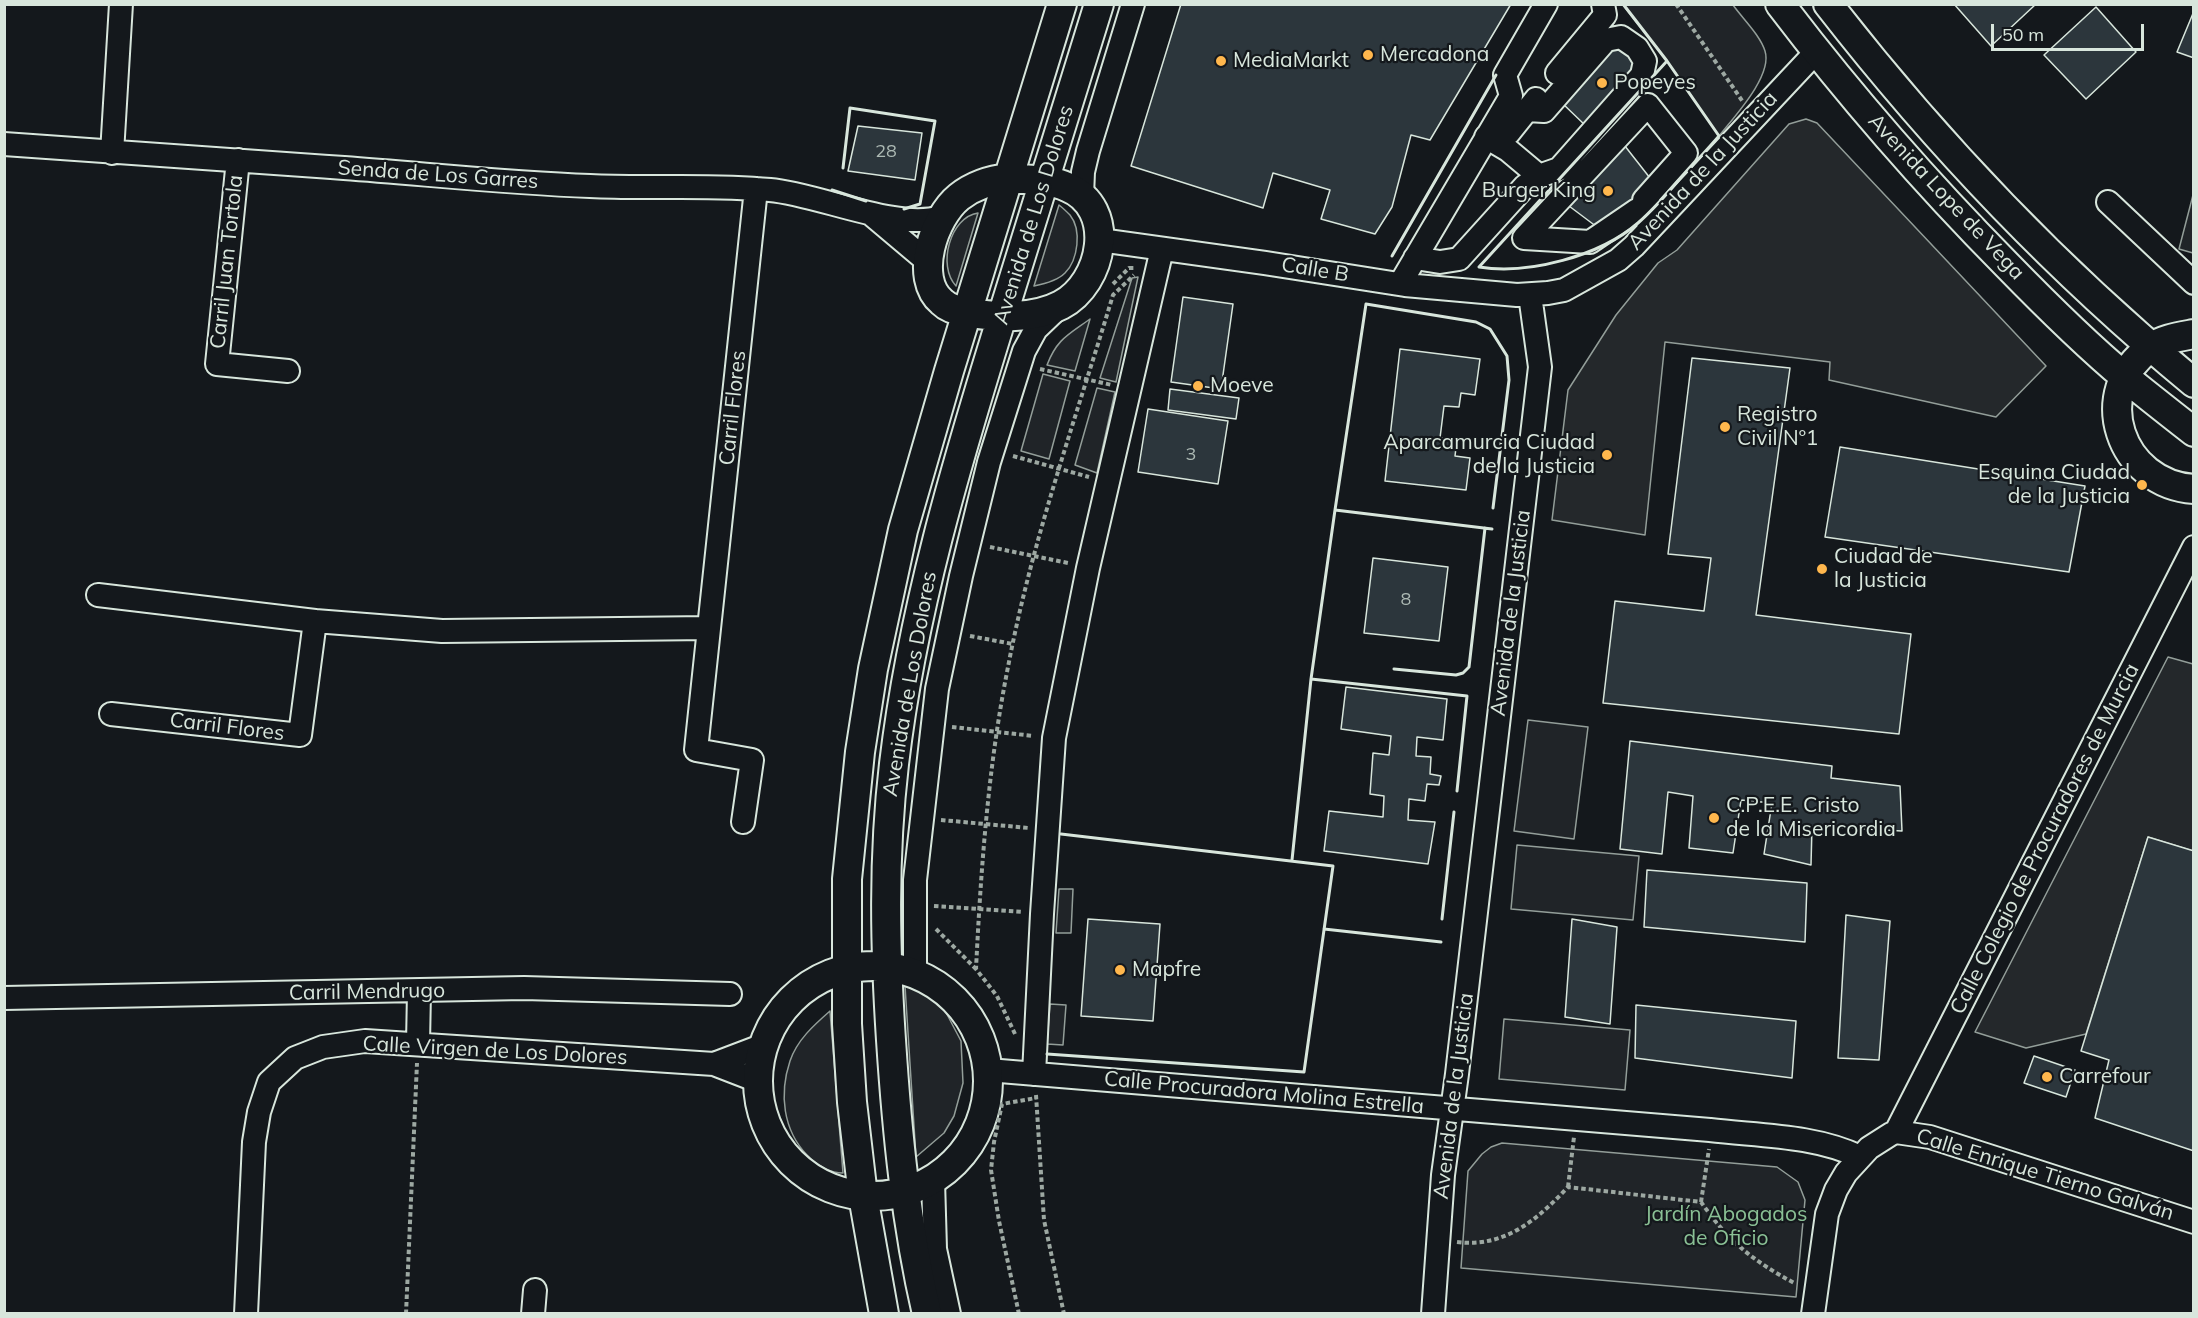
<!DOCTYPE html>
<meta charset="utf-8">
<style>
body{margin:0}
#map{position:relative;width:2198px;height:1318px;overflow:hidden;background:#14181c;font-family:Mulish,sans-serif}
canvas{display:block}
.frame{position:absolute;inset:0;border:6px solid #d8e6dc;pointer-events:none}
.scale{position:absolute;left:1991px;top:24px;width:153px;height:27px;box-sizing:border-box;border:3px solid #d8e6dc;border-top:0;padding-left:8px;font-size:18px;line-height:21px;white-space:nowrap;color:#d8e6dc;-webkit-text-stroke:4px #14181c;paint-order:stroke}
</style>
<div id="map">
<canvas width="2198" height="1318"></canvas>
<div class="frame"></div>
<div class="scale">50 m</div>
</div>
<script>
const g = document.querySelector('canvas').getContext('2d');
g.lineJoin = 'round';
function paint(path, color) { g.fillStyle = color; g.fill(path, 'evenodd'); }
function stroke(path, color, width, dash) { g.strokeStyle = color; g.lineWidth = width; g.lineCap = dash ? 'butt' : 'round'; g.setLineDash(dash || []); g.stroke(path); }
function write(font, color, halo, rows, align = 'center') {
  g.font = font + ' Mulish,sans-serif'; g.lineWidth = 4.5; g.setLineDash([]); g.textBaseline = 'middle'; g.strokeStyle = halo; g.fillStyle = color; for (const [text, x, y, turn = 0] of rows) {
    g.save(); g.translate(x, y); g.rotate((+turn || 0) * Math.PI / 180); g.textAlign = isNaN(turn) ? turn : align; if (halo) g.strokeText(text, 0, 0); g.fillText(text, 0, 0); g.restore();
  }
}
const green = new Path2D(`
 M1623 5H1733C1743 19 1760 35 1765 51 1773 76 1733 118 1719 136L1667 61Z
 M2193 195 2194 253H2193L2179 249Z
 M1059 205C1063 208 1067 212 1070 215 1082 230 1078 260 1065 273 1057 281 1044 284 1034 286Z
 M978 213 956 286C937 266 950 217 978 213Z
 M1138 277 1116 382 1100 378 1132 278Z
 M1090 319 1075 371 1047 365C1057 339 1068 335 1090 319Z
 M1043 374 1070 381 1049 459 1021 451Z
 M1097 388 1115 392 1097 473 1075 465Z
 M1528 720 1588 727 1574 839 1514 831Z
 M1517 845 1639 856 1633 920 1511 909Z
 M1059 889H1073L1071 933H1056Z
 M905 986 916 987 940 1001 961 1041 963 1083 954 1116 944 1133 916 1157Z
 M1050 1004 1066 1005 1063 1045 1047 1044Z
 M830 1011 843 1173C829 1173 817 1165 807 1155 783 1130 779 1094 790 1061 797 1040 814 1025 830 1011Z
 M1504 1019 1630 1030 1625 1090 1499 1079Z
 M1502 1143 1777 1167 1798 1182 1805 1200 1796 1297 1461 1268 1468 1171 1482 1154 1491 1147Z`);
const parking = new Path2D(`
 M1806 119 1817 123 2046 366 1996 417 1829 380 1830 362 1665 342 1645 535 1552 520 1568 390 1616 315 1658 263 1677 250 1789 124Z
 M2168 657 2193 664V851L2148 837 2086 1034 2026 1048 1975 1032Z`);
const building = new Path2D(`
 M1181 4H1511L1430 140 1411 135 1392 207 1375 234 1321 219 1330 190 1273 173 1263 208 1131 166Z
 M1954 4H2036L1991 46Z
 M2096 7 2136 52 2086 99 2044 55Z
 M2194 11V58L2177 52Z
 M1616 42 1640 62 1587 127 1562 103Z
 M858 126 922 133 915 180 848 171Z
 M1621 141 1650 178 1628 207 1597 227 1565 203Z
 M1183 297 1233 304 1221 389 1171 382Z
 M1400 349 1480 359 1475 395 1461 393 1459 407 1444 406 1440 438 1457 440 1455 456 1470 458 1466 490 1385 481Z
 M1692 358 1790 368 1756 615 1911 634 1899 734 1603 703 1615 601 1704 611 1711 558 1668 554Z
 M1170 389 1239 398 1236 419 1168 410Z
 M1148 409 1228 421 1218 484 1138 472Z
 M1840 447 2085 486 2069 572 1825 537Z
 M1373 558 1448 567 1439 641 1364 633Z
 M1346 687 1447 699 1443 740 1417 737 1416 756 1431 757 1430 774 1441 776 1439 785 1427 784 1425 801 1409 799 1408 820 1435 822 1428 864 1324 851 1329 811 1383 817 1384 796 1370 794 1373 753 1389 755 1391 736 1341 729Z
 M1630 741 1832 766 1831 778 1900 786 1902 831 1812 826 1811 865 1764 854 1772 803 1741 800 1733 853 1689 848 1693 796 1668 792 1662 854 1620 849Z
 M2148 837 2194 851V1151L2095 1118 2109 1060 2081 1051Z
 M1647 870 1807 883 1805 942 1644 927Z
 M1846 915 1890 921 1879 1060 1838 1058Z
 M1088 919 1160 924 1153 1021 1081 1016Z
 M1572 919 1617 927 1610 1024 1565 1017Z
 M1636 1005 1796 1021 1792 1078 1635 1058Z
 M2034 1056 2075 1070 2066 1097 2024 1083Z`);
const path = new Path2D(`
 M1676 4 1743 102
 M1113 284 1129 268H1134
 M1040 369 1112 385
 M1013 456 1089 477
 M990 547 1068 563
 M970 636 1013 644
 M952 727 1034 736
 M941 820 1029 828
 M934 906 1023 912
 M936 929 976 969
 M1015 1034 997 996 976 969C981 868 988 767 1008 667 1032 540 1076 418 1113 295L1134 275
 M1036 1095 1044 1220 1064 1314
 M1568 1187 1574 1137
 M1701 1202 1709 1149
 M1457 1242C1505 1248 1538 1219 1568 1187L1701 1202C1729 1242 1753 1261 1796 1284
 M406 1314 417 1063
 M1019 1314 999 1221 991 1170 994 1142 1002 1104 1036 1098`);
const minor = new Path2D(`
 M1557 73 1605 15 1603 4
 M1527 110 1544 111 1606 40 1621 37 1637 48 1645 61 1642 75 1559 169 1539 176
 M1486 137 1508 134 1536 99
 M4 144C118 153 231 160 344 168 426 174 508 183 590 186 650 189 710 184 770 190 818 194 897 231 941 217
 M112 153 121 4
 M238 160 217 364 288 371
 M1082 196 1083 172 1088 151 1133 4
 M2108 202 2194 283
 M871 214 928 262
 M1653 225 1637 210 1590 242 1524 238 1648 105 1686 153 1644 200 1661 217
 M1100 240 1265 263 1405 285 1517 295 1548 293 1564 290 1618 260 1634 246 1816 52
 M1415 258 1440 262 1459 259 1525 186 1539 176 1508 150 1486 137
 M1400 284 1511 96 1505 75 1546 4
 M98 595 315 621 442 631 709 628
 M111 714 300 735 315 621
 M743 822 752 760 696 750 756 189
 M915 973V880L937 689 961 576 989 462 1024 351 1036 329 1059 307
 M4 998 524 988 730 994
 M418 1044 419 991
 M714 1064 764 1045
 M988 1070 1710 1130C1760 1136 1814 1135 1860 1157
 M1034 1074 1042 914 1054 738 1088 568 1162 249
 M1896 1132 2194 547
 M933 1180 935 1249 949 1314
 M246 1314 254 1142 259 1112 269 1082 295 1058 323 1047 365 1041 714 1064 758 1081
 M533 1314 535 1290
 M1433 1314 1443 1175 1457 1074 1540 367 1530 295
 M1813 1314 1827 1214 1836 1190 1846 1173 1869 1148 1891 1134 1896 1132 1930 1137 2194 1222`);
const major = new Path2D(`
 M1780 4C1850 96 1926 183 2007 265 2045 304 2084 343 2126 378 2148 396 2171 414 2194 432
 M1828 4C1936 143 2058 271 2194 383
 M1009 178C1028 180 1050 179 1067 187 1118 208 1103 283 1061 305 1035 319 996 318 967 312 959 311 948 308 942 302 913 278 934 217 959 197 974 185 990 180 1009 178Z
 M2194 334C2178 337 2163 339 2150 348 2088 392 2120 484 2194 489
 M758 1081a115 115 0 1 1 230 0a115 115 0 1 1-230 0Z
 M884 1314 863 1196 852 1102 847 1024V879L860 752 873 669 903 530 949 371 1062 4
 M927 1314C906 1224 897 1132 891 1040 885 948 883 857 894 764 912 612 956 465 1001 320 1034 215 1067 110 1099 4`);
const wall = new Path2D(`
 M1623 4 1667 61
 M1667 61 1719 136C1706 151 1693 165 1679 180 1666 195 1653 210 1638 223 1600 256 1528 275 1479 267Z
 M843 168 850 108 935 121 920 204 904 209
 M832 190 866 201
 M1392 256 1496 75
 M1335 510 1311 679 1467 696 1457 791
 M1492 529 1335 510 1366 304 1476 322 1490 329 1507 356 1509 380 1493 508
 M1394 669 1456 675 1463 673 1469 667 1485 528
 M1292 860 1311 679
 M1442 919 1454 812
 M1324 929 1441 942
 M1047 1054 1304 1072 1333 866 1061 834`);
const markers = [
 [1368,55,6,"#ffb74d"],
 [1221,61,6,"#ffb74d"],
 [1602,83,6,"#ffb74d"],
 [1608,191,6,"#ffb74d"],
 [1198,386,6,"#ffb74d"],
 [1725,427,6,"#ffb74d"],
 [1607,455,6,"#ffb74d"],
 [2142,485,6,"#ffb74d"],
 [1822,569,6,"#ffb74d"],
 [1714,818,6,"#ffb74d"],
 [1120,970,6,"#ffb74d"],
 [2047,1077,6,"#ffb74d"]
];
const numberNames = [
 ["28",886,152],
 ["3",1191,455],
 ["8",1406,600]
];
const poiNames = [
 ["Mercadona",1380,55],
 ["MediaMarkt",1233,61],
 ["Popeyes",1614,83],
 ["Burger King",1596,191,"right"],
 ["Moeve",1210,386],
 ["Registro",1737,415],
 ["Civil Nº1",1737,439],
 ["Aparcamurcia Ciudad",1595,443,"right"],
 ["de la Justicia",1595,467,"right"],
 ["Esquina Ciudad",2130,473,"right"],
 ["de la Justicia",2130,497,"right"],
 ["Ciudad de",1834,557],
 ["la Justicia",1834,581],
 ["C.P.E.E. Cristo",1726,806],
 ["de la Misericordia",1726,830],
 ["Mapfre",1132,970],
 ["Carrefour",2059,1077]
];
const streetNames = [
 ["Avenida de la Justicia",1703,171,-47],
 ["Senda de Los Garres",438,175,4],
 ["Avenida Lope de Vega",1946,197,47],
 ["Avenida de Los Dolores",1034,215,-73],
 ["Carril Juan Tortola",227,262,-84],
 ["Calle B",1315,270,9],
 ["Carril Flores",733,408,-84],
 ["Avenida de la Justicia",1511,613,-83],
 ["Avenida de Los Dolores",910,684,-80],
 ["Carril Flores",227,727,7],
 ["Calle Colegio de Procuradores de Murcia",2045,839,-63],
 ["Carril Mendrugo",367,992,-1],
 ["Calle Virgen de Los Dolores",495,1051,3],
 ["Calle Procuradora Molina Estrella",1264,1093,5],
 ["Avenida de la Justicia",1454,1096,-83],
 ["Calle Enrique Tierno Galván",2045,1175,17]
];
const parkNames = [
 ["Jardín Abogados",1726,1215],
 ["de Oficio",1726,1239]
];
paint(green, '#202428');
stroke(green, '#939e99', 1.5);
paint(parking, '#24282b');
stroke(parking, '#939e99', 1.5);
paint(building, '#2c363c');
stroke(building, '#d8e6dc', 1.5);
stroke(minor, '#d8e6dc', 26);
stroke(major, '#d8e6dc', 32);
stroke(path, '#9da8a2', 4, [4.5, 3]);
stroke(minor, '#14181c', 22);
stroke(major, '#14181c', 28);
stroke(wall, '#d8e6dc', 3);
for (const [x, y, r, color] of markers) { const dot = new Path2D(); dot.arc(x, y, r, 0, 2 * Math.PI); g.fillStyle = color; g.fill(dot); stroke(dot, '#14181c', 2); }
write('18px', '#adbab4', null, numberNames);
write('21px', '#d8e6dc', '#14181c', poiNames, 'left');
write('21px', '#d8e6dc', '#14181c', streetNames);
write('21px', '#8ac095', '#14181c', parkNames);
</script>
